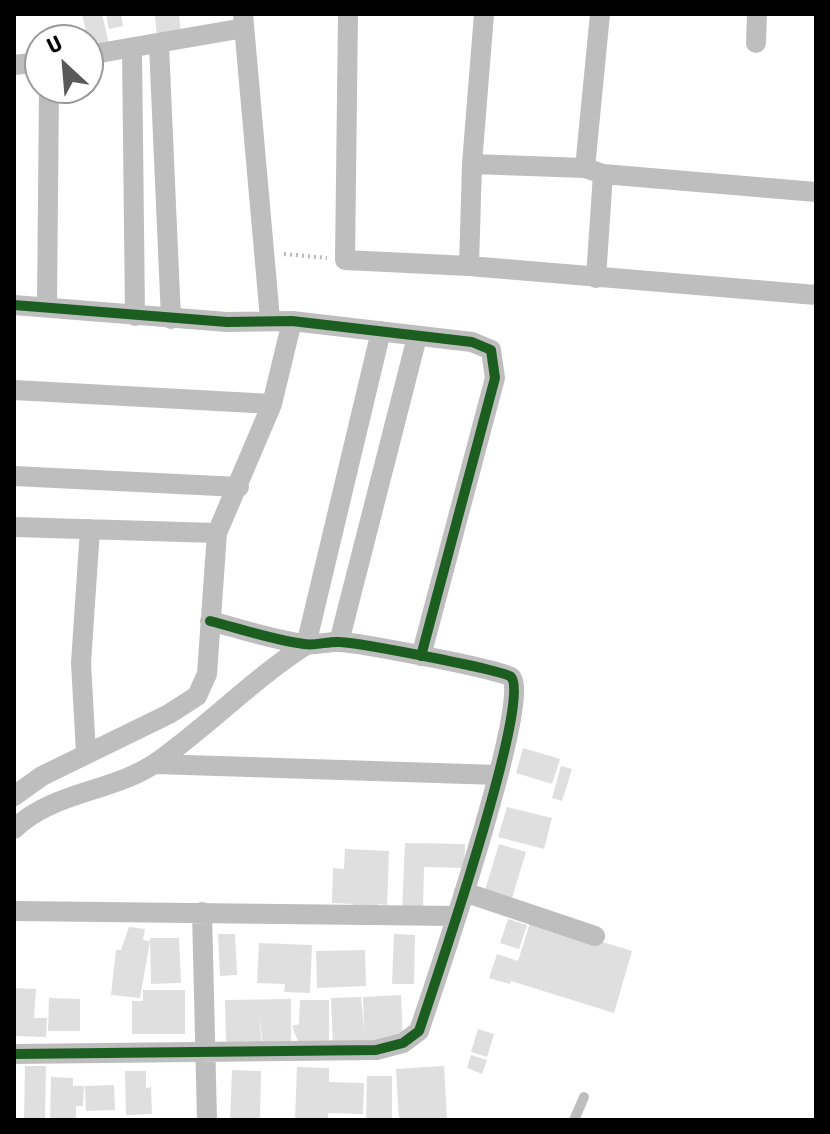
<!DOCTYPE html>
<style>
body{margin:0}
#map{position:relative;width:830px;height:1134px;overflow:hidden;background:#fff;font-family:"Asap Condensed",sans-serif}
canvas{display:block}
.frame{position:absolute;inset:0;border:16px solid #000;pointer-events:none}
.north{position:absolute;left:24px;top:24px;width:80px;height:80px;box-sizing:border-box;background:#fff;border:2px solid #999;border-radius:50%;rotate:334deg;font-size:22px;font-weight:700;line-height:32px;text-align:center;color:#000}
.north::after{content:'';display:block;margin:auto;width:28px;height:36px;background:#595959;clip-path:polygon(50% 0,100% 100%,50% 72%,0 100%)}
</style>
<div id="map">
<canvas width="830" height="1134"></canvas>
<div class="frame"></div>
<div class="north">U</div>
</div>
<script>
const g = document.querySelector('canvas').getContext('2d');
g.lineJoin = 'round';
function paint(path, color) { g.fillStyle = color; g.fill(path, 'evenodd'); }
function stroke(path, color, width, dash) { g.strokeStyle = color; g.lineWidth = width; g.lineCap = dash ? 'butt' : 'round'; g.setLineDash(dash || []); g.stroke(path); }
const building = new Path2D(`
 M82 14H102L109 44 90 48Z
 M106 14H121L123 26 109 29Z
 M155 14H179L181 36 157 38Z
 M523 748 560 759 552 784 516 773Z
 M561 766 572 769 562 801 552 798Z
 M507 807 552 818 544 849 498 837Z
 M405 843 465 844 464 868 424 867 423 911H402Z
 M499 844 526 852 512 898 485 890Z
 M345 849 389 851 387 905 378 904V910L353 909V904L332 903 333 868 344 869Z
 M508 919 527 925 519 949 500 943Z
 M531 920 632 951 614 1013 511 981 510 984 489 978 497 954 518 961Z
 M129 927 145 929 143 940 150 941 140 998 111 995 116 950H121Z
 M218 934H235L237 975 220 976Z
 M394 934 415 935 414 984H392Z
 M150 938H179L181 983 151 984Z
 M259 943 312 945 310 993 284 992 285 984 257 983Z
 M365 950 366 986 317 988 316 951Z
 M14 988 36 989 34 1018H47L46 1037 14 1036Z
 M143 990H185V1034H132V1001H143Z
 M401 995 403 1042 333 1048 331 998 361 997 364 1031 363 997Z
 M49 998 80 999V1031H48Z
 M291 999V1042L262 1043 260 1011 261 1043H226L225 1000Z
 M300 1000H329V1044H299L292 1026 299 1024Z
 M478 1029 494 1034 487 1057 471 1052Z
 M471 1055 487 1060 482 1074 467 1068Z
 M25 1066H46L45 1120H24Z
 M444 1066 447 1120H399L396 1069Z
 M297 1067 329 1068V1082L364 1083 363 1114 328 1113V1120H295Z
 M232 1070 261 1071 260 1120H230Z
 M125 1071H146V1088L151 1087 152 1114 126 1115Z
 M367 1076H392V1120H366Z
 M51 1077 73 1078V1086H84L83 1106H76V1120H50Z
 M114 1085 115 1110 86 1111 85 1086Z`);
const path = new Path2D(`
 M284 254 327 258`);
const lane = new Path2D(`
 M574 1120 584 1097`);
const street = new Path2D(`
 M243 14 270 319
 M348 14 345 260 469 266 816 295
 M756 43 757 14
 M159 45 171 319
 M132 49 135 316
 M88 55 244 28
 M14 65 40 62
 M472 164 585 168 603 174 816 192
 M585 168 600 14
 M469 266 472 164 484 14
 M596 278 603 174
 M14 305 227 322 292 321 472 342 491 350 495 378 421 656
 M47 305 49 88
 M14 390 272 404
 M14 476 239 487
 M14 527 217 533
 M339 642 417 337
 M86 753 81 663 90 529
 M155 764 498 775
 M14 796 42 776 169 714 197 696 207 674 217 533 272 404 292 321
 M14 829C53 791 114 792 157 762 209 725 253 679 306 645L381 331
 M464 892 595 936
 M14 911 456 916
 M202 912 207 1120
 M14 1054 376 1050 403 1043 419 1031C433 989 533 697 511 677 504 670 360 643 340 642 328 641 316 646 304 644 273 640 241 629 210 621`);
const cycleway = new Path2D(`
 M14 305 227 322 292 321 472 342 491 350 495 378 421 656
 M14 1054 376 1050 403 1043 419 1031C433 989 533 697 511 677 504 670 360 643 340 642 328 641 316 646 304 644 273 640 241 629 210 621`);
paint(building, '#dfdfdf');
stroke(path, '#b9b9b9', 4, [2, 4]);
stroke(lane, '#bebebe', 10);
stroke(street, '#bebebe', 20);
stroke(cycleway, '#1b5e20', 10);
</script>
